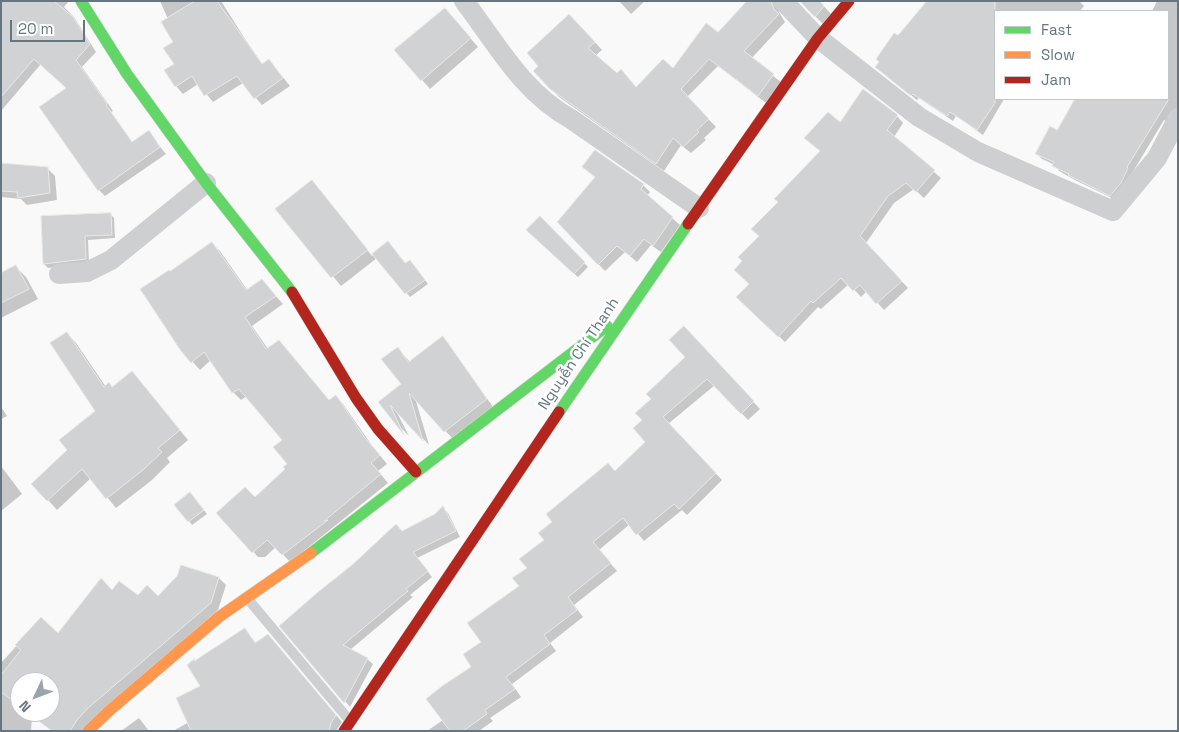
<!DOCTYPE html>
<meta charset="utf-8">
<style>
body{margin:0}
#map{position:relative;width:1179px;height:732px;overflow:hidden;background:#f9f9f9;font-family:"Space Grotesk",sans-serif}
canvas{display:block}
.frame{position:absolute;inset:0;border:2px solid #657683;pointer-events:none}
.legend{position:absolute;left:994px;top:10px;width:175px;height:90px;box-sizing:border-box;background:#fff;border:1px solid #c1c8cd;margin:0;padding:6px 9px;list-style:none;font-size:15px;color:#657683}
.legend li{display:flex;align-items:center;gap:10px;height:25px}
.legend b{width:25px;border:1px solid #c1c8cd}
.north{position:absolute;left:10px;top:672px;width:50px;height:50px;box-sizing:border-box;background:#fff;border:1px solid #c1c8cd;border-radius:50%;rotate:227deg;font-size:14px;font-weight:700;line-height:20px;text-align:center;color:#657683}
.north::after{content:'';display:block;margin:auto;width:18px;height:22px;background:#99a4ac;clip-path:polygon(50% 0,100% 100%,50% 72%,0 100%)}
.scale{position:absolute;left:10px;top:20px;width:75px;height:22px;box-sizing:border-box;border:2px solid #657683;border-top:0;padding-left:6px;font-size:15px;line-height:18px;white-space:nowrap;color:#657683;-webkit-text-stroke:4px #fff;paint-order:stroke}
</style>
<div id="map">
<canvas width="1179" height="732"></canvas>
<div class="frame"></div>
<ul class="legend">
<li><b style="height:6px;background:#63d668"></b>Fast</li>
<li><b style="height:6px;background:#ff974d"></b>Slow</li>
<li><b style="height:6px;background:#b3261e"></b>Jam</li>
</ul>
<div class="north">N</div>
<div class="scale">20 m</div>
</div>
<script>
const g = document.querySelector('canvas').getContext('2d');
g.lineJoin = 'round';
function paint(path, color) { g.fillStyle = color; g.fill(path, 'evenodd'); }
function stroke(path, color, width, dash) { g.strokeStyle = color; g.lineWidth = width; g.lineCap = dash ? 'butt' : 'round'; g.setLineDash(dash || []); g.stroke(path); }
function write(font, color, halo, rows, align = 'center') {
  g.font = font + ' "Space Grotesk",sans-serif'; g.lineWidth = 5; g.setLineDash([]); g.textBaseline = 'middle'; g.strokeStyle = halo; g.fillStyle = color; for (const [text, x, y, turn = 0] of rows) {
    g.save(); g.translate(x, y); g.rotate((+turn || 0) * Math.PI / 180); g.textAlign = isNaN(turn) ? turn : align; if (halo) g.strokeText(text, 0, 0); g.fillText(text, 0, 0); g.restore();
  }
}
const shadow = new Path2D(`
 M1 1H69L64 7 74 17 96 52 82 67 113 111 111 112 133 143 148 132 166 154 105 196 99 190 68 88 41 64 1 111Z
 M160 1H221L245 39 263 65 269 60 290 86 262 105 243 83 213 102 198 84 183 94 176 86 166 71 176 64 175 42 168 19Z
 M619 1H645L631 14Z
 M749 1H781L779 6V12L785 22 751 59 781 82 766 103 718 66 687 97 716 127 704 138 706 140 691 153 681 145 664 171 559 97 551 89 577 23 602 50 595 56 637 89 673 70 718 34Z
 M800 1H819L831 14 823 24Z
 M928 1H1079L1084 6 1080 11H995V99H1004L983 135 956 116 953 121 919 98 917 100 876 67 898 37Z
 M1157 1H1178V111L1169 123 1164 120 1116 200 1075 180 1059 171 1055 165 1042 159 1037 154 1057 131 1077 99H1168V11H1152Z
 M445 9 478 47 430 89 396 50Z
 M897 116 903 123 894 137 941 178 924 198 914 189 894 203 866 243 908 288 884 310 867 291 861 297 849 284 821 309 818 307 785 342 738 297 750 284 760 236 779 203 821 152 841 124Z
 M1 164 47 168 55 176 57 200 27 205 21 199 1 197Z
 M596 178 643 185 650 192 647 196 680 225 661 252 651 245 637 262 625 252 605 271 558 222Z
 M320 190 372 256 387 243 406 264 410 261 414 265 428 284 410 297 377 258 341 286 277 209Z
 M110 214 114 218 115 238 88 240 89 263 48 268 44 264Z
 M540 217 588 267 578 277 528 230Z
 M212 244 220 251 248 291 262 281 283 304 252 326 268 349 330 401 336 396 343 404 373 447 387 464 378 471 388 483 290 562 276 547 265 557H258L250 548 255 498 287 469 289 464 284 440 247 396 241 400 233 392 211 360 200 370 182 350 170 273Z
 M16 267 26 277 38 299 1 318V274Z
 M67 333 76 343 106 387 113 388 132 372 188 440 167 458 170 462 152 480 116 508 91 478 57 510 48 500 69 450 97 411Z
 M691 335 760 409 748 420 715 385 668 424 722 480 687 515 682 510 644 541 630 524 599 550 617 571 574 605 583 617 550 643 556 651 512 684 521 697 490 718 493 721 479 731H427L443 720 473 667 483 643 520 587 528 568 546 540 647 442 644 420 652 399 687 357Z
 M442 338 450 346 493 407 452 438 415 398 429 445 395 409 409 436 391 418 380 402 403 384 398 349 410 362Z
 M1 407 7 416 1 419Z
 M1 466 22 494 1 511Z
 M194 498 207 514 192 525 189 521Z
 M443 508 448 513 460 537 417 558 432 577 410 595 413 597 350 650 367 659 373 664 350 707 281 626 402 532 436 515Z
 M219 578 226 585 218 610 81 731H52L32 716 31 731H1V663L41 619 59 635 112 592 139 597 158 598ZM20 682H50V712H20Z
 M245 629 256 643 274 642 342 722 336 731H173L189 722 202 687 189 666 195 660 197 661Z
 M139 718 149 731H121Z`);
const building = new Path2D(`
 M1 1H54L73 17 90 44 76 60 107 104 106 105 132 142 149 130 160 147 98 191 39 107 66 88 34 59 1 97Z
 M195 1H217L262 64 269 59 283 78 254 99 237 76 204 96 192 76 175 87 164 70 174 64 163 48 173 42 161 22Z
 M747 1H771L774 9 779 14 744 51 774 74 758 96 709 59 681 89 709 119 697 130 699 132 683 147 673 138 656 164 550 89 533 71 538 66 527 53 569 14 595 42 588 48 617 73 621 69 636 87 663 59 673 68 706 23 718 32Z
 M800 1H820L824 6 815 17Z
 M927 1H995V103L977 130 950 112 947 116 913 94 911 96 875 67 879 62 876 59 894 33 898 35Z
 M445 8 471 38 421 81 394 50Z
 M863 89 898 115 887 130 935 170 916 192 906 183 888 196 860 236 902 281 876 304 860 285 853 291 841 278 813 303 811 301 778 337 736 297 749 284 734 270 742 261 738 257 759 236 751 229 778 202 774 199 820 151 804 138 828 112 840 122Z
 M1075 99H1169L1127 167 1128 168 1121 183 1110 196 1068 175 1069 174 1052 166 1054 162 1035 154 1050 126 1057 130Z
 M595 150 644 184 641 189 673 217 653 246 644 239 630 256 617 246 598 265 557 222 595 177 582 167Z
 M1 163 48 167 50 193 18 198 17 192 1 191Z
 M312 180 368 250 331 278 275 209Z
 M111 213 112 235 85 236 86 259 43 264 41 216Z
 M540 216 585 262 574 274 526 230Z
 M388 241 405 263 410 260 425 280 405 294 372 254Z
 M212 242 246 290 262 279 276 296 245 317 266 349 279 340 329 400 336 395 365 438 380 455 371 463 381 474 324 521 328 520 282 555 267 540 252 553 216 513 245 487 255 497 285 469 283 467 287 464 273 447 282 440 239 389 232 393 204 352 191 363 181 351 140 289 169 270 170 271Z
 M16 265 29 289 1 303V273Z
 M684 326 754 401 741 414 707 379 663 417 716 473 679 509 674 504 636 535 623 518 593 542 611 563 568 597 577 610 544 635 550 644 506 677 515 689 485 710 487 714 463 731H450L426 699 442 686 471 667 463 654 481 642 467 623 519 586 512 578 527 568 519 559 544 540 538 533 552 522 546 514 608 463 615 471 645 442 633 428 642 420 635 413 651 399 646 394 685 357 669 340Z
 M67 332 104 387 109 382 112 387 132 371 180 430 158 448 162 452 143 470 106 499 82 469 47 501 31 484 67 450 59 440 95 411 50 343Z
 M443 336 487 399 444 432 409 393 423 441 390 405 404 435 378 402 401 384 381 359 398 347 408 362Z
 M190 492 204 510 188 522 174 505Z
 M443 506 456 531 413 552 428 571 406 589 408 591 343 645 368 658 344 703 279 626 318 592 352 565 396 524 402 531 435 514Z
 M181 565 219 577 211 603 88 708 77 720 70 731H52L27 712H50V682H20V706L1 692V675L21 650 15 645 41 617 58 633 101 578 112 590 119 581 138 595 147 585 158 596 177 576Z
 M245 628 255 643 268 634 336 715 331 723 329 731H191L176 698 200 686 187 665 195 658 194 661Z`);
const lane = new Path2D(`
 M247 598 350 721`);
const street = new Path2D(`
 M464 1C497 44 522 92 571 119L699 208
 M783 1 818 38 919 117 978 152 1113 211 1157 158 1178 118
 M59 274 87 272 111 260 206 183`);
const fast = new Path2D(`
 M81 1 127 74 206 183 292 292
 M559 412 688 224
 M311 553 607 326`);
const slow = new Path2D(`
 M88 731 109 711 219 617 311 553`);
const jam = new Path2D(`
 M688 224 818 38 849 1
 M292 292 356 398 378 429 416 472
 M344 731 559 412`);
const streetNames = [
 ["Nguyễn Chí Thanh",579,354,-56]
];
paint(shadow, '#0003');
paint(building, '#d0d2d3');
stroke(building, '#e8e8e8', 1);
stroke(fast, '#d5d6d7', 12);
stroke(slow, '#d5d6d7', 12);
stroke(jam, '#d5d6d7', 12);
stroke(lane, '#cecfd0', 10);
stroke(street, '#cecfd0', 20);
stroke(fast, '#63d668', 11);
stroke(slow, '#ff974d', 11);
stroke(jam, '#b3261e', 11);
write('15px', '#657683', '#fff', streetNames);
</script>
